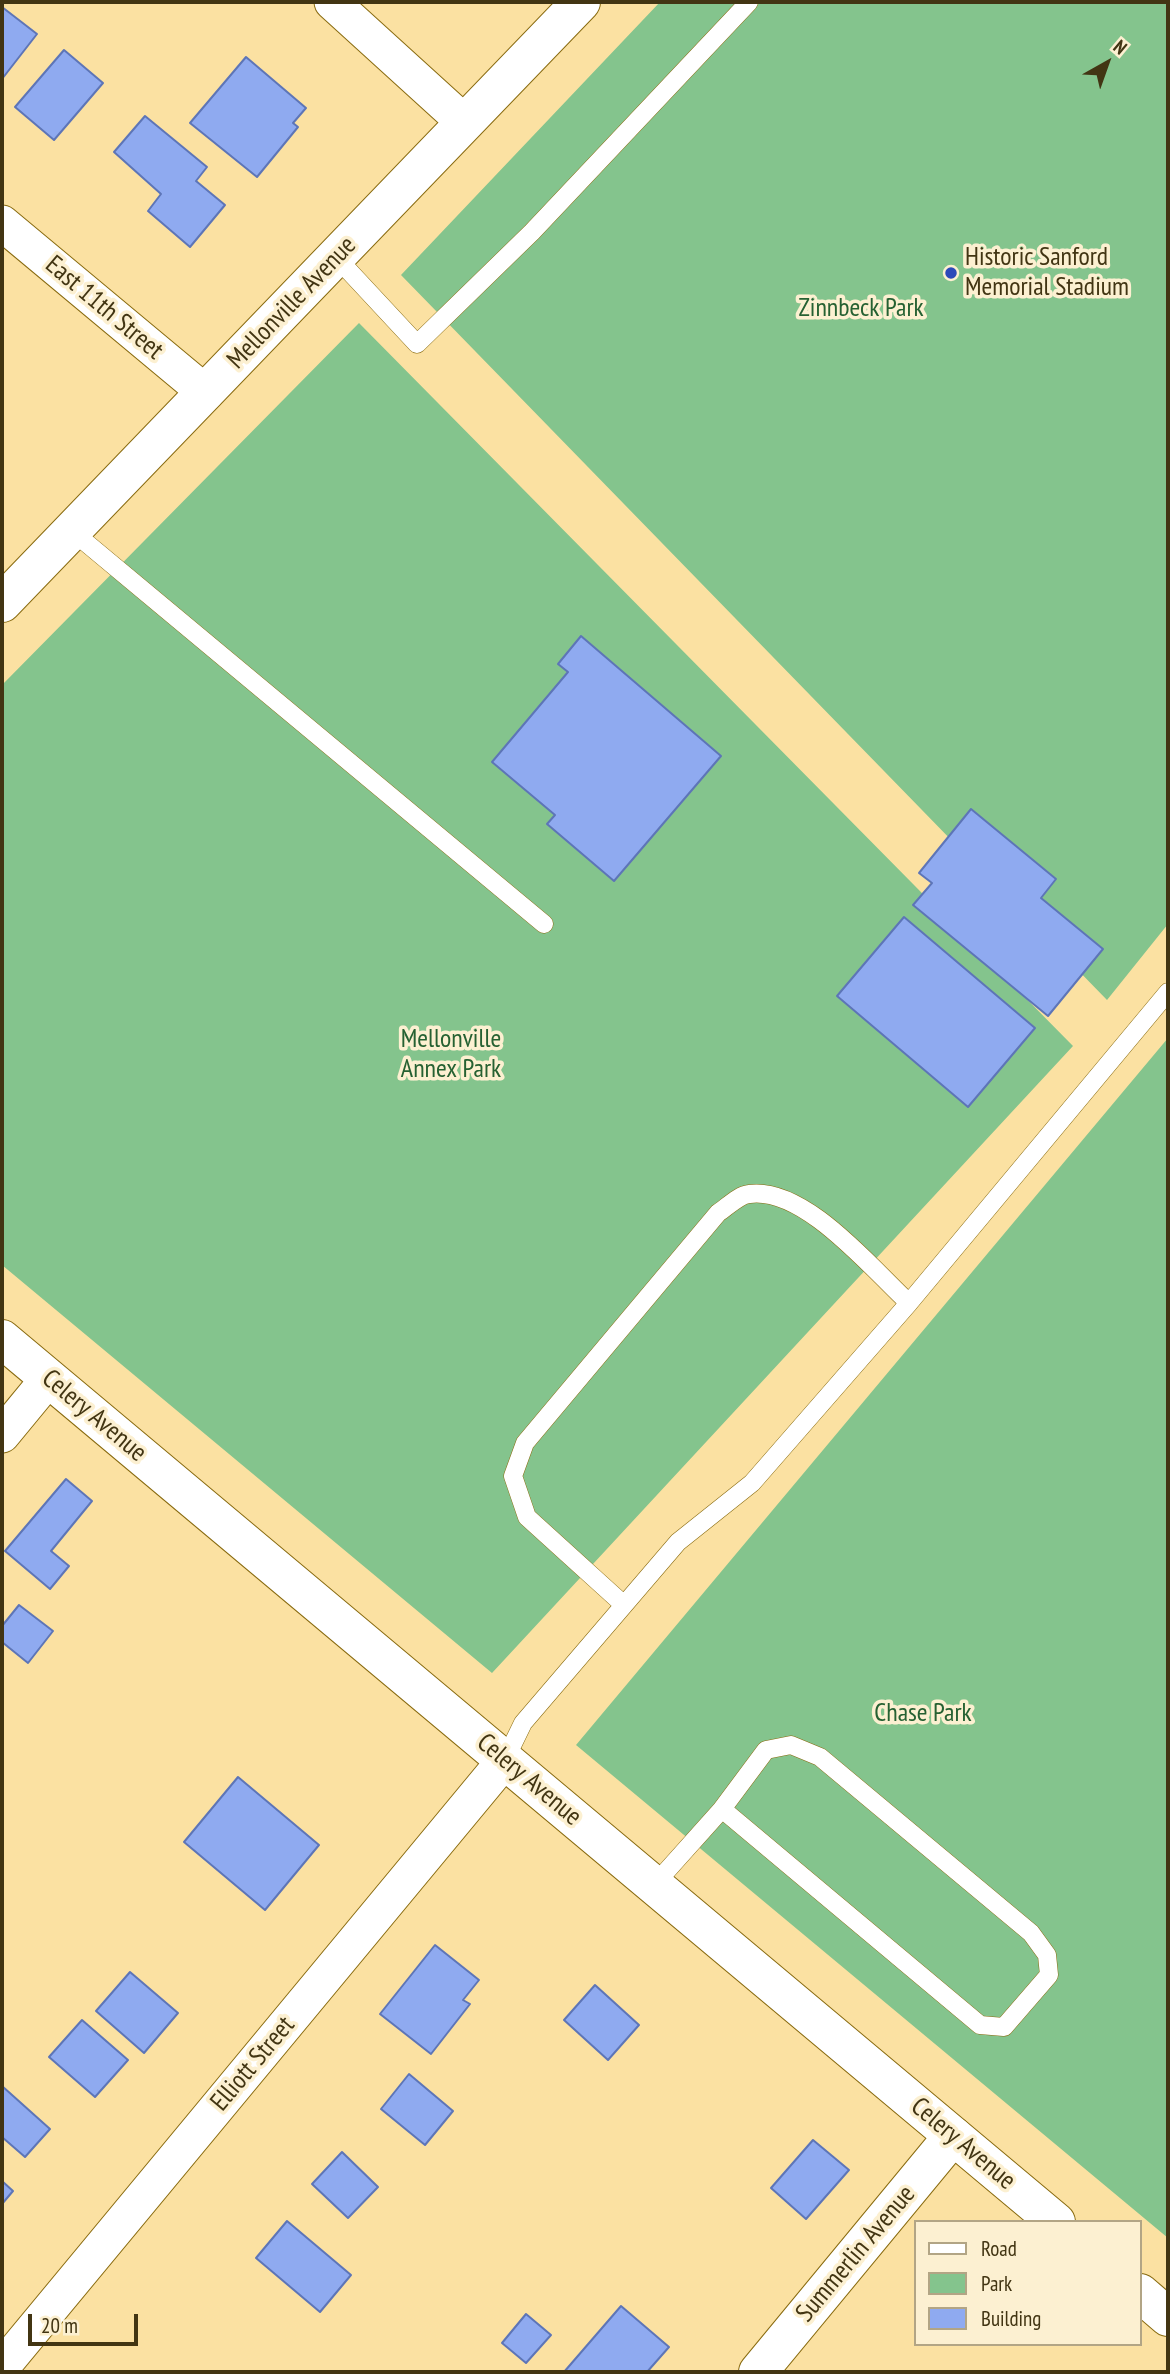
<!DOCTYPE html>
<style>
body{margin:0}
#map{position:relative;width:1170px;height:2374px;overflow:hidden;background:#fbe1a2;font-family:"PT Sans Narrow",sans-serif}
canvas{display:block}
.frame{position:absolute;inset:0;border:4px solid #423513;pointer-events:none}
.legend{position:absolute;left:914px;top:2220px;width:228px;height:126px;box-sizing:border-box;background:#fcf0d1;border:2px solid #b2a585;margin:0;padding:9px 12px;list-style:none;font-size:21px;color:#423513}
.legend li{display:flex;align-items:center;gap:14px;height:35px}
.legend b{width:35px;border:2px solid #b2a585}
.north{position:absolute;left:1072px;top:28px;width:70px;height:70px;-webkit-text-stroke:5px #fcf0d1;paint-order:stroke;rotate:40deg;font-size:19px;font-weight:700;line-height:28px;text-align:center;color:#423513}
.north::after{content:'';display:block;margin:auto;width:24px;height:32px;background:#423513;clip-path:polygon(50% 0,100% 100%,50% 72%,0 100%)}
.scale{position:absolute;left:28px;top:2314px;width:110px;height:32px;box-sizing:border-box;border:4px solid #423513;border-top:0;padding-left:9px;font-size:21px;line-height:24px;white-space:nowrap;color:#423513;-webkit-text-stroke:5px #fcf0d1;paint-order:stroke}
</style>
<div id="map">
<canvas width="1170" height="2374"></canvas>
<div class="frame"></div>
<ul class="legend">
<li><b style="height:9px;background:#fff"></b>Road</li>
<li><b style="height:19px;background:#84c48d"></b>Park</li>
<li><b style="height:19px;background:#8faaf0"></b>Building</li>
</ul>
<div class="north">N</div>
<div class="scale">20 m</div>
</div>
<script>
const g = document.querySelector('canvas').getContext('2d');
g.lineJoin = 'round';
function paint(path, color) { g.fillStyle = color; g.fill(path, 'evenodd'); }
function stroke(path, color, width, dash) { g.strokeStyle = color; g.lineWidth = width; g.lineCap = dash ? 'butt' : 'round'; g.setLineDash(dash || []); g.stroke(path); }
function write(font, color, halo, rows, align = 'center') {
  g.font = font + ' "PT Sans Narrow",sans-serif'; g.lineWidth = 7; g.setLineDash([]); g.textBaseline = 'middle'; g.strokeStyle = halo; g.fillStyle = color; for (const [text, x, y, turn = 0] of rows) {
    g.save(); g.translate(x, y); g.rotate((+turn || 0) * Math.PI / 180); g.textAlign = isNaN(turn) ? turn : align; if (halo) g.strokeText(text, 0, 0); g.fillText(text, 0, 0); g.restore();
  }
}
const green = new Path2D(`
 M660 2H1168V924L1107 1000 401 275Z
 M359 323 1073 1046 492 1673 2 1265V685Z
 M1168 1038V2238L576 1745Z`);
const building = new Path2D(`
 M2 7 37 34 2 79Z
 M64 50 103 83 54 140 15 107Z
 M246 57 306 108 293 123 298 127 257 177 190 123Z
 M145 116 207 167 196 181 225 205 190 247 148 211 161 194 114 152Z
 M581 636 721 756 614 881 547 824 555 815 492 762 568 672 558 664Z
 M971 809 1056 879 1041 898 1103 949 1048 1016 913 905 932 883 919 873Z
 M904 917 1035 1028 968 1107 837 996Z
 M66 1479 92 1501 51 1551 69 1566 50 1589 5 1551Z
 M19 1605 53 1631 28 1663 2 1642V1626Z
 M238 1777 319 1845 265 1910 184 1842Z
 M435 1945 479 1980 463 2000 470 2004 431 2054 380 2014Z
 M130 1972 178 2013 144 2053 96 2011Z
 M595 1985 639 2025 608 2060 564 2020Z
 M82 2020 128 2060 95 2097 49 2057Z
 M409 2074 453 2111 425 2145 381 2109Z
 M2 2086 50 2129 25 2157 2 2137Z
 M813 2140 849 2170 806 2219 771 2188Z
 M342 2152 378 2187 348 2218 312 2184Z
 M2 2181 13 2191 2 2204Z
 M287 2221 351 2275 320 2312 256 2258Z
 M621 2306 669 2347 647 2372H564Z
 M526 2314 551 2335 526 2363 502 2343Z`);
const service = new Path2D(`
 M336 257 417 344 532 232 749 2
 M72 531 544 924
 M624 1605 527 1517 513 1476 525 1443 718 1213C727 1207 739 1195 749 1194 804 1186 871 1268 909 1303
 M505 1760 523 1723 678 1542 752 1483 909 1303 1168 992
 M654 1885 722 1809 980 2025 1004 2027 1049 1975 1047 1955 1031 1933 820 1757 791 1745 766 1750 722 1809`);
const minor = new Path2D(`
 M332 2 465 123
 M2 223 206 393
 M2 1435 49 1378
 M2 2367 505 1760`);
const tertiary = new Path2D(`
 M2 603 581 2
 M758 2372 953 2136`);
const secondary = new Path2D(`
 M2 1339 1056 2222
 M1140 2293 1168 2317`);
const markers = [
 [951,273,7,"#2d49b9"]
];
const poiNames = [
 ["Historic Sanford",965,258],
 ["Memorial Stadium",965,288]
];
const streetNames = [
 ["Mellonville Avenue",292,303,-46],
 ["East 11th Street",104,308,40],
 ["Celery Avenue",94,1416,40],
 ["Celery Avenue",529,1780,40],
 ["Elliott Street",253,2064,-50],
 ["Celery Avenue",963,2144,40],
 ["Summerlin Avenue",856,2254,-50]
];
const parkNames = [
 ["Zinnbeck Park",861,309],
 ["Mellonville",451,1040],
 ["Annex Park",451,1070],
 ["Chase Park",923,1714]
];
paint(green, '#84c48d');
paint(building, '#8faaf0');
stroke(building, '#5d75b7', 2);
stroke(service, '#896b10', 19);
stroke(minor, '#896b10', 37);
stroke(tertiary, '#896b10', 40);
stroke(secondary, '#896b10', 40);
stroke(service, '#fff', 18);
stroke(minor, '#fff', 35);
stroke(tertiary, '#fff', 38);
stroke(secondary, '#fff', 38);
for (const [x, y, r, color] of markers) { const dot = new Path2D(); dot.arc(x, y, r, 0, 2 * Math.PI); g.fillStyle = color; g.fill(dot); stroke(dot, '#fcf0d1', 2.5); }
write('26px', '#423513', '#fcf0d1', poiNames, 'left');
write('26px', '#423513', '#fcf0d1', streetNames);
write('26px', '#266132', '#fcf0d1', parkNames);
</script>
